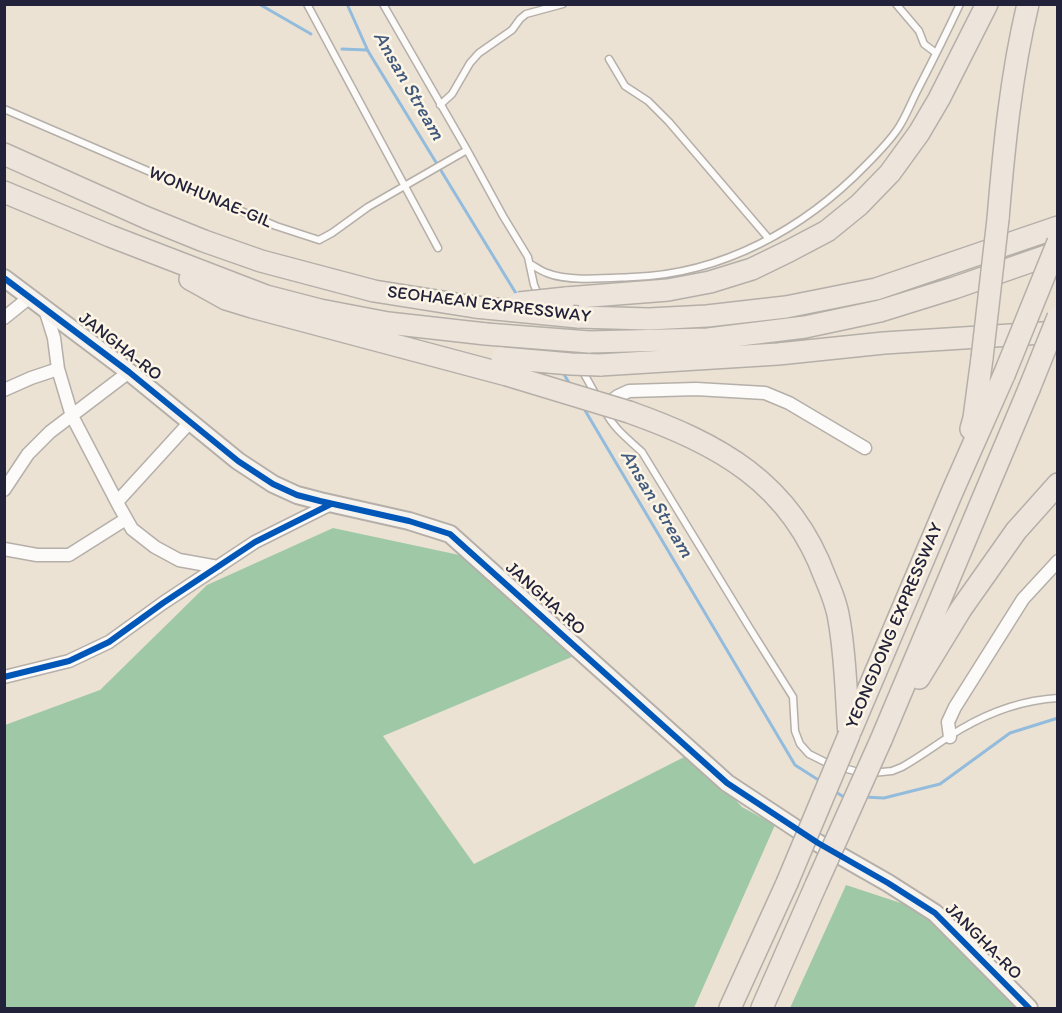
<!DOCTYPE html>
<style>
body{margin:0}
#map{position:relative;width:1062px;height:1013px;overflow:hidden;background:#ebe2d4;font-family:Itim,sans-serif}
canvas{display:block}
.frame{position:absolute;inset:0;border:6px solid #22223b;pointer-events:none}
</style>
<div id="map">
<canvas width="1062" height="1013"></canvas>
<div class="frame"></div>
</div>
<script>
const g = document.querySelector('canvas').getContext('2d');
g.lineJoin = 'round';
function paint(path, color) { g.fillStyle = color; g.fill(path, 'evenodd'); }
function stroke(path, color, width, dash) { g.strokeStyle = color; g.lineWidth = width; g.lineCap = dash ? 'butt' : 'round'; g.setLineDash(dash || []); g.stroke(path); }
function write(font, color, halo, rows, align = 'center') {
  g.font = font + ' Itim,sans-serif'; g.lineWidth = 5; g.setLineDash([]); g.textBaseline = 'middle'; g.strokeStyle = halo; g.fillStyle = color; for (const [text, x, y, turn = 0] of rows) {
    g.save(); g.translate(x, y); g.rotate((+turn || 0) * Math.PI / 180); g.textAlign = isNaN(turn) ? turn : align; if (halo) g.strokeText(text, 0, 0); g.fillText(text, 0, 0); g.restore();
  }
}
const forest = new Path2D(`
 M333 528 478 559 586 651 383 736 474 864 692 753 742 807 775 825 694 1008H5V725L100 690 207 585Z
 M846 885 931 913 1026 1008H790Z`);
const stream = new Path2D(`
 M259 4 311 34
 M347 4 368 51 517 295
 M342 49 367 50
 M562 371 571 386
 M583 407 795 765 820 781
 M833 790 842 796H846
 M864 797 884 798 940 784 1010 733 1058 718`);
const lane = new Path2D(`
 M307 4 438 248
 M896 4 919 31 924 44 936 53
 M609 59 625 86 648 101 669 122 769 239
 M440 105 452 94 470 63 479 53 512 30 520 19 526 14 563 4
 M4 109 276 226 319 240 332 233 368 207 467 150 383 4
 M467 150 503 216 528 257 534 285 539 296
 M530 264C536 267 541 271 547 273 568 282 609 278 633 277 722 274 804 229 866 165 877 154 890 141 899 127 906 116 911 103 917 91 932 62 946 34 960 4
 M582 370 597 397
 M605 411C614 429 628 439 642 452L749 627 793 697 795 731 800 744 809 754 829 764 862 773
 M872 773 892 771 902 767C923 755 941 741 961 729 990 712 1024 700 1058 698`);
const street = new Path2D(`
 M45 309 54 338 58 369 72 416 119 506 132 529 155 547 179 560 218 567
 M4 318 30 297
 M4 390 31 378 58 369
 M604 406 618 396 629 391 696 389 765 393 789 403 865 448
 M4 490 28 454 50 432 129 372
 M117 502 190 422
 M4 549 37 555H69L126 519
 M4 677 69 661 109 642 163 603 255 542 331 504
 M950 737 948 722 955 707 1023 599 1058 561`);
const secondary = new Path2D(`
 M4 278 129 372 238 461 273 484 297 495 320 501 409 521 450 534 727 783 818 843 888 883 935 913 1029 1008`);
const highway = new Path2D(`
 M4 154 147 218 204 241 261 261 374 291 475 307
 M4 192 110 236 266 296 320 310 388 323 486 334
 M998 219C1004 147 1011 75 1028 4
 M190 279 226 299 252 307 507 375
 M566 298 668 290 710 282 752 269 789 251 827 231 859 205 890 173 919 133 939 99 987 4
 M578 317 649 319 707 316 786 307 876 289 1058 227
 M589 342 708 339 805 327 880 311 954 288 1058 252
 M600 365 778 354 884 343 1058 332
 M629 412C719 444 790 482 825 577 831 591 837 605 839 620 846 658 846 697 849 735
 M971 429 974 418 982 358
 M919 678 961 609 1016 531 1058 484
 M851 730 953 490 1004 375
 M881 740 1029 389
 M730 1008 787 883
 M762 1008 816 885`);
const highwayBridge = new Path2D(`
 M519 303 566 298
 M475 307 578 317
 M486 334 589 342
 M502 358 571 364 600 365
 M982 358 998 219
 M507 375 629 412
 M1004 375 1058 242
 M1029 389 1058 317
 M787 883 849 735
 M816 885 881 740`);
const cycleway = new Path2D(`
 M4 278 129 372 238 461 273 484 297 495 320 501 409 521 450 534 727 783 818 843 888 883 935 913 1029 1008
 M4 677 69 661 109 642 163 603 255 542 331 504`);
const streetNames = [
 ["WONHUNAE-GIL",210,198,23],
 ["SEOHAEAN EXPRESSWAY",489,305,7],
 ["JANGHA-RO",120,347,38],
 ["JANGHA-RO",545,599,42],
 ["YEONGDONG EXPRESSWAY",895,626,-67],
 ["JANGHA-RO",983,942,45]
];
const waterNames = [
 ["Ansan Stream",408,86,60],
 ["Ansan Stream",656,504,59]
];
paint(forest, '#9fc9a6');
stroke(stream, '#93bcdc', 3);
stroke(lane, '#b5afa9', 9);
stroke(street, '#b5afa9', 15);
stroke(secondary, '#b5afa9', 20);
stroke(highway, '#b5afa9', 24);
stroke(lane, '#fcfbf9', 6);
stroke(street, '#fcfbf9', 12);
stroke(secondary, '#f6f2ee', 16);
stroke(highway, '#ede5dc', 21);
stroke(highwayBridge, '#b5afa9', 24, []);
stroke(highwayBridge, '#ede5dc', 21);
stroke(cycleway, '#0057b8', 6);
write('18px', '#22223b', '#fcf5e5', streetNames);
write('italic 20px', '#40597d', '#fcf5e5', waterNames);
</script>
